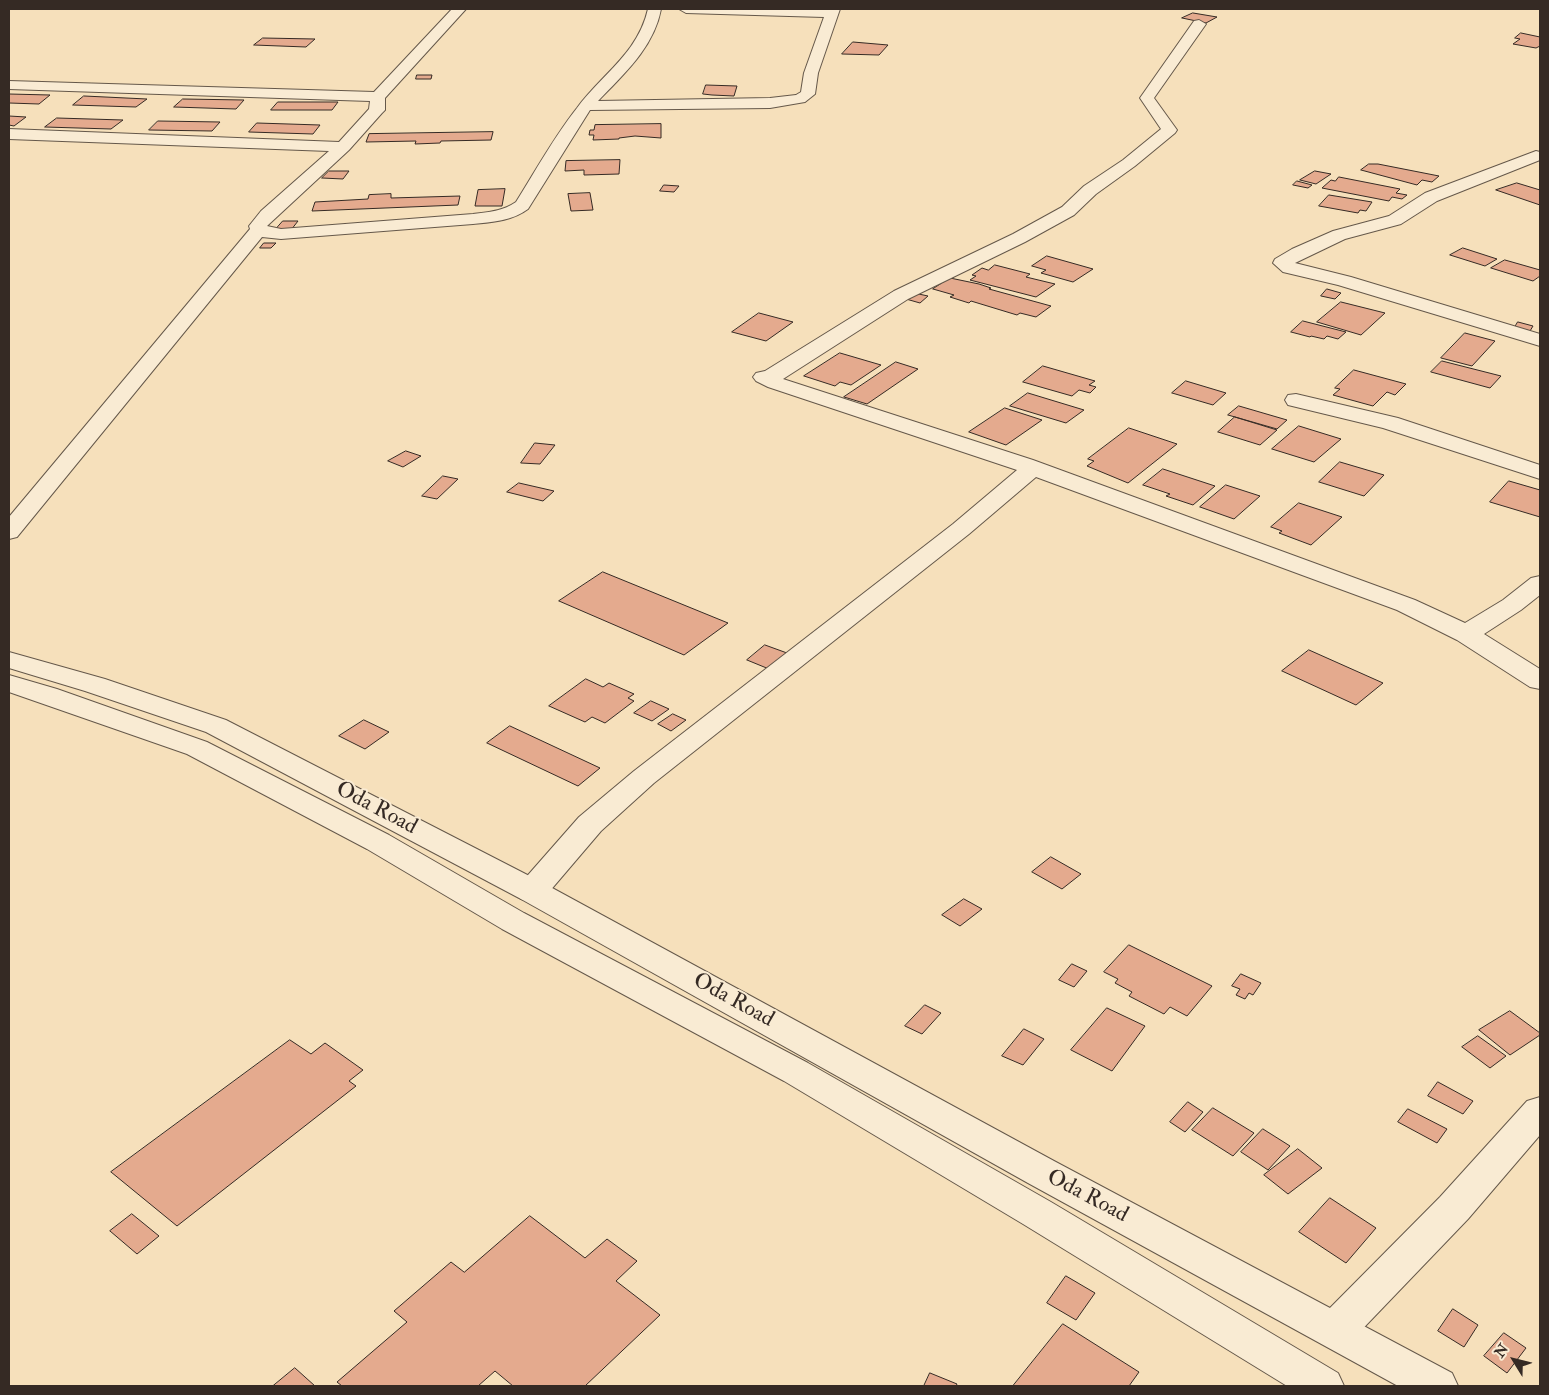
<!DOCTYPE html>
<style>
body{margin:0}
#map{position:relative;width:1549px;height:1395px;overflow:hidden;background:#f6e0bb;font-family:"IM FELL Double Pica",serif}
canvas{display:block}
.frame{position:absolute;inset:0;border:10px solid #352a24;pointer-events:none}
.north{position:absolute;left:1489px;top:1335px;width:50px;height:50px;-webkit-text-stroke:4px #f9ebd3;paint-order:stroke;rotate:306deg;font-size:14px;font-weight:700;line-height:20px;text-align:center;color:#352a24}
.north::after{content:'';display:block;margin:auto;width:18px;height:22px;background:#352a24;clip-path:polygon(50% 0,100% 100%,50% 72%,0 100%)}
</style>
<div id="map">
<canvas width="1549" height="1395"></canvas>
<div class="frame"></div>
<div class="north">N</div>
</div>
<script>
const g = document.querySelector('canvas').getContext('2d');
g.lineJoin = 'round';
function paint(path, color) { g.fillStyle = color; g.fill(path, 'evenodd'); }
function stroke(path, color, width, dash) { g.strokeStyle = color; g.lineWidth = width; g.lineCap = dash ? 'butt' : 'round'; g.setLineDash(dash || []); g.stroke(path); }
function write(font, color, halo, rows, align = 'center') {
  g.font = font + ' "IM FELL Double Pica",serif'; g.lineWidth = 4; g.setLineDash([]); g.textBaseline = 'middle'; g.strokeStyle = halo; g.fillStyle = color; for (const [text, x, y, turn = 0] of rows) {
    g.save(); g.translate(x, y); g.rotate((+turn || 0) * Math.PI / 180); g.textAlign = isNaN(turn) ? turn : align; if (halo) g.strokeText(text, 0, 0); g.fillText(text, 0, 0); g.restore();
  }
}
const building = new Path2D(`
 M1193 13 1217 17 1206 23 1182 18Z
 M1521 33 1540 37V46L1536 48 1513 44 1520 39 1515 38Z
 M263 38 315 39 306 47 254 45Z
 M853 42 888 45 879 55 842 54Z
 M417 75H432L431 79H416Z
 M706 85 737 86 734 96 712 95 703 94Z
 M9 94 50 95 39 104 9 103Z
 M84 96 147 99 136 107 73 105Z
 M183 99 244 100 236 109 174 107Z
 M278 102H338L332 110H271Z
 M9 116 26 117 14 126 9 125Z
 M57 118 123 120 111 129 45 127Z
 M158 121 220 122 212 131 149 130Z
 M257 123 320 125 313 134 249 132Z
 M661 124V138L635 136 619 138V139L593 140 594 135H589L590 130H594L595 125Z
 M493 132 491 140 441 141 440 143 415 144 416 141 366 142 369 134Z
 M620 160 619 174 584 175V170L565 171 566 161Z
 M1369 164H1378L1439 176 1432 182 1422 180 1417 185 1361 170Z
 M329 171H349L343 179 322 178Z
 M1315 171 1331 174 1316 184 1300 180Z
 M1339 177 1400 189 1396 193 1407 195 1402 199 1392 197 1389 201 1322 188 1331 180 1335 181Z
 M1297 181 1312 185 1308 188 1293 185Z
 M1517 183 1540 190V205L1496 190Z
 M664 185 679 186 674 192 660 191Z
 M505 189 502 206H475L478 190Z
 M590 193 593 210 571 211 568 194Z
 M391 194V198L460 196 458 205 312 211 315 202 368 199 369 195Z
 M1329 195 1372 202 1366 211 1360 210 1358 213 1319 206Z
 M283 221H298L291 230 276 229Z
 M264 243H276L271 248H260Z
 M1463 248 1497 259 1485 266 1450 255Z
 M1047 256 1093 269 1073 282 1041 273 1046 270 1032 266Z
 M1505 260 1540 270V276L1533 281 1491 268Z
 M995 265 1030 274 1026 277 1055 284 1036 297 970 280 976 276 972 275 982 268 988 270Z
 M950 278 979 284 991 288 989 289 1051 306 1036 317 1020 313 1017 315 971 301 969 303 950 297 954 295 933 289Z
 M1327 289 1341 293 1335 299 1321 296Z
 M914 293 928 296 920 303 906 299Z
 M1341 302 1385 313 1361 335 1317 322Z
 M759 313 793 322 766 341 732 332Z
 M1303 321 1346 332 1338 339 1327 336 1324 339 1311 336 1310 337 1291 332Z
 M1518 322 1533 326 1530 331 1515 327Z
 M1465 333 1495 341 1472 366 1441 358Z
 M840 353 881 365 851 385 840 382 835 386 804 376Z
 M1442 361 1501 376 1490 388 1431 372Z
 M896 362 918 369 867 404 844 397Z
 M1043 366 1095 381 1089 385 1096 387 1090 393 1079 390 1072 396 1023 382Z
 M1354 370 1406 384 1395 395 1387 392 1373 406 1333 395 1340 389 1335 388Z
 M1186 381 1226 393 1213 405 1172 393Z
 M1028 393 1084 410 1066 423 1010 406Z
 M1239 406 1287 420 1277 429 1228 415Z
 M1005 408 1042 420 1006 445 969 432Z
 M1235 417 1277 430 1260 445 1218 432Z
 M1299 426 1341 439 1314 462 1272 449Z
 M1129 428 1177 444 1128 483 1087 466 1094 461 1088 459Z
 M535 443 555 445 540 464 521 463Z
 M406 451 421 456 403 467 388 461Z
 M1340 462 1384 475 1364 496 1319 482Z
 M1163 469 1215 486 1193 505 1166 496 1170 494 1143 485Z
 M443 476 458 479 437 499 422 496Z
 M1509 481 1540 490V517L1490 502Z
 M519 483 554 491 543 501 507 492Z
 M1226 485 1260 496 1234 519 1200 507Z
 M1299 503 1342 517 1311 545 1279 533 1282 531 1271 527Z
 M603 572 728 623 684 655 559 601Z
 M765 645 787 653 769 669 747 660Z
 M1309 650 1383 683 1356 705 1282 671Z
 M586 679 603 687 609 683 634 694 628 698 634 701 605 723 592 717 585 722 549 706Z
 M651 701 669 709 652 721 634 713Z
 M673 714 686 720 671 731 658 724Z
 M364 720 389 732 365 749 339 736Z
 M510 726 600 768 578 786 487 743Z
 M1051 857 1081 874 1062 889 1032 872Z
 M964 899 982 909 960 926 942 915Z
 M1129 945 1212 986 1187 1016 1170 1007 1164 1014 1129 996 1132 992 1115 983 1118 979 1104 972Z
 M1072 964 1087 971 1074 987 1059 980Z
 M1241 974 1261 983 1253 995 1249 993 1245 999 1236 995 1240 989 1232 986Z
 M925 1005 941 1013 922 1034 905 1026Z
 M1107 1008 1145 1026 1112 1071 1071 1050Z
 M1510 1011 1540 1033V1035L1510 1055 1479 1030Z
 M1024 1029 1044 1039 1023 1065 1002 1056Z
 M1478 1036 1506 1056 1490 1068 1462 1047Z
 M290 1040 311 1054 325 1043 363 1070 349 1081 356 1086 177 1226 111 1172Z
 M1438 1082 1473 1101 1463 1114 1428 1096Z
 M1188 1102 1203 1112 1185 1132 1170 1122Z
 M1213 1108 1254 1133 1233 1156 1192 1130Z
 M1408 1109 1447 1129 1437 1143 1398 1122Z
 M1263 1129 1290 1146 1268 1170 1241 1152Z
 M1298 1149 1322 1168 1288 1194 1264 1175Z
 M1330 1198 1376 1228 1346 1263 1299 1232Z
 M132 1214 159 1236 137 1254 110 1231Z
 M530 1216 585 1258 607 1239 637 1261 616 1281 660 1315 585 1386H513L495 1371 478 1386H342L337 1382 407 1322 394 1311 451 1262 464 1272Z
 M1066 1276 1095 1293 1076 1320 1047 1303Z
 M1453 1309 1478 1325 1464 1347 1438 1331Z
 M1063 1324 1139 1372 1129 1386H1013Z
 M1504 1333 1526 1348 1507 1373 1484 1356Z
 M295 1368 315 1386H273Z
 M930 1373 957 1384 956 1386H924Z`);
const minor = new Path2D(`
 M452 9H466L385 98V110L382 113 349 150 267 226 281 229 473 214C489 212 503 211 516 202 536 170 554 137 577 108 603 73 638 53 648 9H661C654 47 624 74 598 101L770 98 796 95 801 92 804 73 824 17 686 13 679 9H840L818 73 815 94 805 102 770 108 590 110 528 209C512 221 492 222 473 224L281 239 262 237 17 537 9 539V517L250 229 249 226 261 211 329 151 9 139V129L339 142 369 109 370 101 9 89V81L374 92Z
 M1199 20 1206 24 1154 98 1177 130 1175 133 1135 166 1096 194 1074 215 1025 242 908 299 783 379 1033 460 1415 600 1465 623 1503 600 1531 578 1540 576V595L1521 610 1484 634 1540 669V689L1530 687 1457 640 1397 610 1036 477 969 534 654 783 601 831 543 899 532 902 521 899 516 891 521 883 579 817 634 771 953 524 1017 470 768 387 756 381 753 377 756 373 765 371 894 291 1013 234 1062 207 1084 186 1123 160 1161 129 1140 98 1194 21Z
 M1536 151 1540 152V160L1437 201 1401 224 1345 239 1295 263 1351 277 1540 334V346L1338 285 1283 272 1273 263 1275 259 1292 249 1333 231 1389 216 1425 193Z
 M1296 394 1398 418 1540 465V479L1383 428 1288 405 1285 400 1288 395Z
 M1540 1097V1135L1468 1219 1349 1343 1335 1348 1321 1343 1315 1330 1321 1317 1440 1197 1527 1101Z`);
const tertiary = new Path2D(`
 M9 652 105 679 226 720 543 883 1054 1161 1452 1373 1458 1386H1398L1028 1183 521 899 206 732 85 691 9 668Z
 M9 675 57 689 207 742 389 835 524 913 808 1063 1051 1202 1338 1373 1344 1386H1287L1023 1224 784 1081 502 929 367 849 187 754 9 692Z`);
const nearStreetnames = [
 ["Oda Road",376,809,28],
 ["Oda Road",733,1001,29],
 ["Oda Road",1087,1197,28]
];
paint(building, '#e4aa8e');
stroke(building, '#352a24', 1);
stroke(minor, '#65584a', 2);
stroke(tertiary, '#65584a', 2);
paint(minor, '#f9ebd3');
paint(tertiary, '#f9ebd3');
write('22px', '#352a24', '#f9ebd3', nearStreetnames);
</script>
